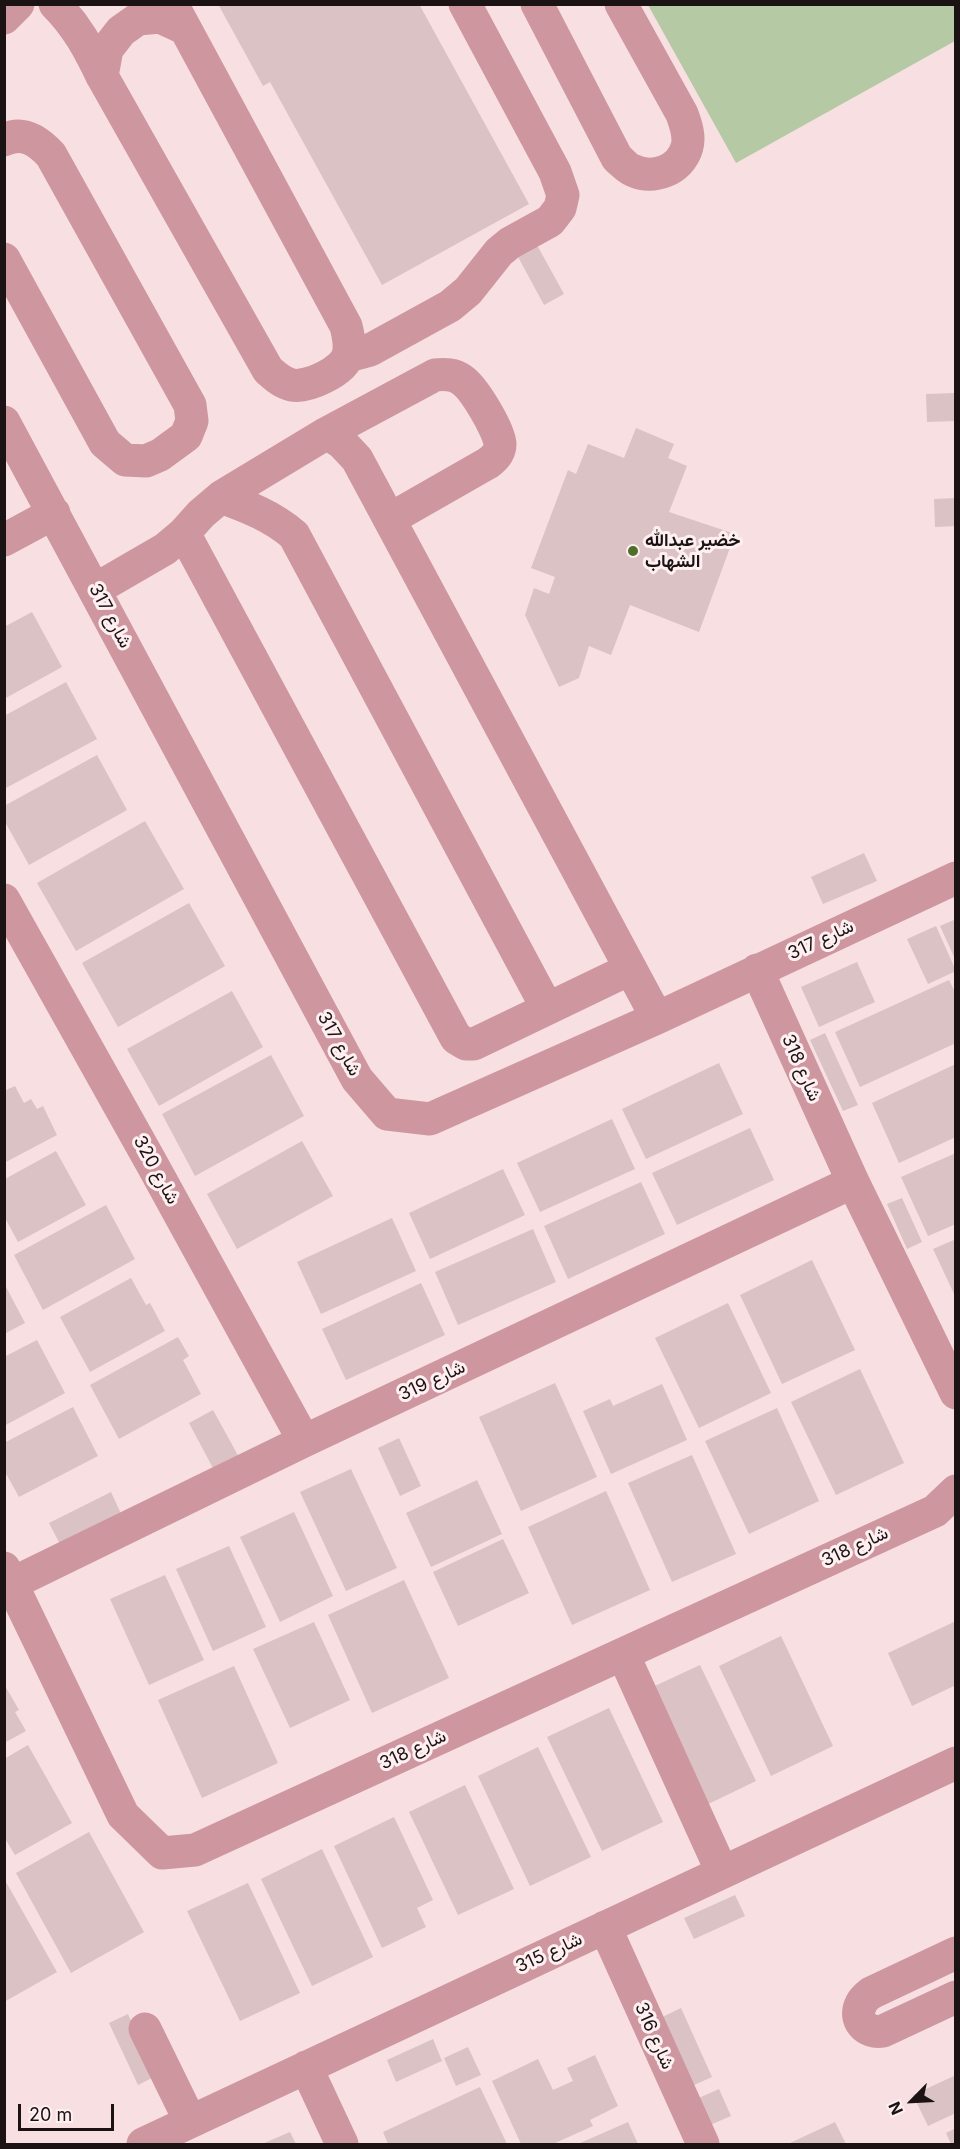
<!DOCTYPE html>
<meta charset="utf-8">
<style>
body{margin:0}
#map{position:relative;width:960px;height:2149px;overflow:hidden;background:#f8dfe2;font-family:Inter,sans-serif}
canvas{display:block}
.frame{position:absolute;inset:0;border:6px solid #1b1214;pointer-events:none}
.north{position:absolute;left:882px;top:2071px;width:60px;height:60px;-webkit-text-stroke:4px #feeff1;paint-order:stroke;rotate:246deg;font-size:16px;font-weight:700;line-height:24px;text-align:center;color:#1b1214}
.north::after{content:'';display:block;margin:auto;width:21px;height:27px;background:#1b1214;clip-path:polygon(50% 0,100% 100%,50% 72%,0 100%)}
.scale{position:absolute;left:18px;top:2104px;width:96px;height:27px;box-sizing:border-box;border:3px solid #1b1214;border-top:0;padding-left:8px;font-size:18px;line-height:21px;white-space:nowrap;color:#1b1214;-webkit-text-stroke:4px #feeff1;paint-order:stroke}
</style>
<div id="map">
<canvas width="960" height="2149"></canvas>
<div class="frame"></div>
<div class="north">N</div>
<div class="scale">20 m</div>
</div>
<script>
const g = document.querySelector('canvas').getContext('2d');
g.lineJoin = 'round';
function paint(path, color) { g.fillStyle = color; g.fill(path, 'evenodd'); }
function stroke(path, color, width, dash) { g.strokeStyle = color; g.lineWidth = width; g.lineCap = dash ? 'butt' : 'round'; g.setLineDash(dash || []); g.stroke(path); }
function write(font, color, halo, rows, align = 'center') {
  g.font = font + ' Inter,Vazirmatn,sans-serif'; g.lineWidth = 6; g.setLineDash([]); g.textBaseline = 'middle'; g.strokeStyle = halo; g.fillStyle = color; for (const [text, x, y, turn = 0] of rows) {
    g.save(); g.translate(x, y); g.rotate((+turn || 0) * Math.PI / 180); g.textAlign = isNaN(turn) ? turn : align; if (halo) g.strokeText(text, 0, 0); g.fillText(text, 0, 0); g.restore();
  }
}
const green = new Path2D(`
 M648 5H955V41L736 163Z`);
const building = new Path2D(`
 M218 4H419L529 204 382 285 270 82 263 86Z
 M537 245 564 294 544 305 517 255Z
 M956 393V421L927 422 926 394Z
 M636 428 674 444 668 458 687 466 669 512 735 534 699 632 630 605 611 655 589 646 579 678 559 687 525 615 534 588 549 594 555 577 531 568 568 470 576 474 588 444 624 458Z
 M956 498V526L935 527 934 499Z
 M32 612 62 667 4 699V627Z
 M66 682 97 739 4 789V716Z
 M97 755 127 810 29 865 4 820V806Z
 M145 821 184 889 76 951 37 883Z
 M864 853 877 881 823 904 811 877Z
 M189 903 225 966 118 1027 82 963Z
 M956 919V961L940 926Z
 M936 926 956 971 928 984 907 939Z
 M857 962 875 1002 819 1027 801 987Z
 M949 980 956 994V1043L860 1087 835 1032Z
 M232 991 263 1047 159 1106 127 1049Z
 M825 1033 858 1105 843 1111 810 1040Z
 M271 1055 304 1116 195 1176 162 1114Z
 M719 1063 743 1114 646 1159 622 1109Z
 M956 1064V1137L899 1163 872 1103Z
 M15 1086 24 1103 31 1099 37 1109 43 1106 57 1135 4 1163V1091Z
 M612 1119 635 1169 540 1212 517 1163Z
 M750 1128 774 1180 677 1225 652 1173Z
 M302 1141 333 1196 237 1249 207 1194Z
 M56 1151 86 1205 18 1242 5 1218V1179Z
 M956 1153V1224L928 1236 901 1177Z
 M503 1169 525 1215 430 1259 409 1213Z
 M641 1182 665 1234 568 1279 544 1226Z
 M902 1198 922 1242 907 1249 887 1204Z
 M106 1205 135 1259 43 1310 14 1255Z
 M392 1218 416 1271 321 1314 297 1262Z
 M533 1229 556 1282 458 1325 435 1272Z
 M956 1239V1298L933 1249Z
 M812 1260 855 1350 782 1384 740 1295Z
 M131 1278 146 1305 150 1303 165 1331 90 1372 60 1317Z
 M4 1283 25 1323 4 1334Z
 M421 1283 445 1335 346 1380 322 1329Z
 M728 1303 771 1393 699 1428 655 1338Z
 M178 1337 189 1356 183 1360 201 1394 119 1439 90 1385Z
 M37 1340 65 1393 4 1426V1357Z
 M860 1369 904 1463 836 1495 791 1402Z
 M555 1383 597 1477 521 1511 479 1417Z
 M662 1384 687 1440 611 1474 583 1411 610 1399 613 1406Z
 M73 1407 98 1456 19 1497 4 1470V1443Z
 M777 1408 819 1501 749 1534 705 1441Z
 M213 1410 240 1459 215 1472 189 1423Z
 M399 1438 421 1486 400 1496 378 1448Z
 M692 1455 736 1554 672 1582 628 1483Z
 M351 1469 397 1568 346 1591 300 1492Z
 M477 1480 502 1534 431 1567 406 1513Z
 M606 1491 650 1590 572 1625 528 1527Z
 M111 1492 122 1516 61 1546 49 1523Z
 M294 1512 333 1596 280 1622 240 1537Z
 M503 1539 529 1593 458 1626 433 1572Z
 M229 1546 266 1627 213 1651 176 1569Z
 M165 1575 204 1660 149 1685 110 1599Z
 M404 1580 449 1678 372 1713 328 1615Z
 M956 1621V1685L912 1706 888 1653Z
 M314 1622 350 1700 290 1728 253 1649Z
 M781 1636 833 1746 771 1776 719 1666Z
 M700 1665 756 1781 700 1808 644 1691Z
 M234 1666 278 1763 202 1798 158 1700Z
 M4 1684 19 1710 15 1712 26 1731 4 1743Z
 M609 1708 663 1822 602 1851 547 1737Z
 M28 1745 72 1823 15 1855 4 1837V1759Z
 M538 1747 591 1857 530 1886 478 1776Z
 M465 1785 514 1889 458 1915 409 1812Z
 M394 1817 433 1900 417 1908 426 1927 382 1948 334 1846Z
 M89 1832 144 1932 71 1973 16 1873Z
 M322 1849 373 1957 312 1986 261 1879Z
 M6 1882 57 1972 4 2002V1883Z
 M248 1883 300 1993 240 2021 187 1911Z
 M735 1895 745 1916 694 1939 684 1918Z
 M681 2008 712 2077 685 2089 654 2021Z
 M128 2014 156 2076 138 2085 109 2023Z
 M433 2039 442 2061 396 2082 387 2060Z
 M468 2047 481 2075 456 2086 444 2058Z
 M595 2055 618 2106 590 2120 593 2126 553 2144H521L492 2081 538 2059 553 2090 573 2081 567 2068Z
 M956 2075V2113L928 2126 913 2095Z
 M480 2087 507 2144H388L383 2132Z
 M719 2089 731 2116 703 2128 692 2101Z
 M628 2122 638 2144H578Z
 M835 2122 846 2144H788Z
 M956 2128V2144H951L946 2133Z
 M290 2132 296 2144H262Z`);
const minor = new Path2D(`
 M55 4C77 26 89 49 102 76L268 370C276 377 282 383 292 385 308 388 344 371 348 355 351 345 348 335 346 326L172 4
 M537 4 617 158C622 162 627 168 632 170 653 180 680 171 687 147 690 136 686 125 682 114L621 4
 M4 18 18 4
 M102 76 107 49 121 31 138 19 160 17 184 28
 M4 140C23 130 39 142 51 155L190 405 192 421 186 436 160 455 146 461 125 460 105 443 4 259
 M348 356 370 350 450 306 468 291 499 252 510 243 550 221 560 208 563 195 555 172 465 4
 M4 422 357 1079 387 1114 430 1119 657 1018 956 878
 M327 433 342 443 357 459 657 1018
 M221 497C248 507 272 516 294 535L547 1008
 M184 533 456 1038 466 1044H474L630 969
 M4 540 54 513
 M96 589 165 549 184 533 201 514 221 497 327 433 435 375C445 374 454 374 462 380 474 388 499 430 500 444 500 453 495 458 488 463L390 519
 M4 900 152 1164 304 1441
 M757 970 853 1182 956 1393
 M4 1568 123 1815 162 1853 195 1850 935 1511 956 1491
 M13 1583 304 1441 853 1182
 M623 1654 722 1872
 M605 1927 703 2144
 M956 1953 871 1993C867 1996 863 1999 861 2004 853 2020 866 2034 883 2031L956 1997
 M145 2029 190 2121
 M306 2067 342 2144
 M143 2144 956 1763`);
const markers = [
 [633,551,6,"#4d7028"]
];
const poiNames = [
 ["خضير عبدالله",645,541],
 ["الشهاب",645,562]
];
const streetNames = [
 ["شارع 317",110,616,62],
 ["شارع 317",821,940,-25],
 ["شارع 317",339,1044,61],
 ["شارع 318",801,1068,66],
 ["شارع 320",156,1170,61],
 ["شارع 319",432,1381,-25],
 ["شارع 318",855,1547,-25],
 ["شارع 318",413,1750,-25],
 ["شارع 315",549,1953,-25],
 ["شارع 316",654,2036,66]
];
paint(green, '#b5c9a4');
paint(building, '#dac2c5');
stroke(minor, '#ce969f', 33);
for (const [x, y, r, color] of markers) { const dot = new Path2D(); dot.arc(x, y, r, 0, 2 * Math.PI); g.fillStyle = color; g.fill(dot); stroke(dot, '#feeff1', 2); }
write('bold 18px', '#1b1214', '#feeff1', poiNames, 'left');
write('18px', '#1b1214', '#feeff1', streetNames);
</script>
